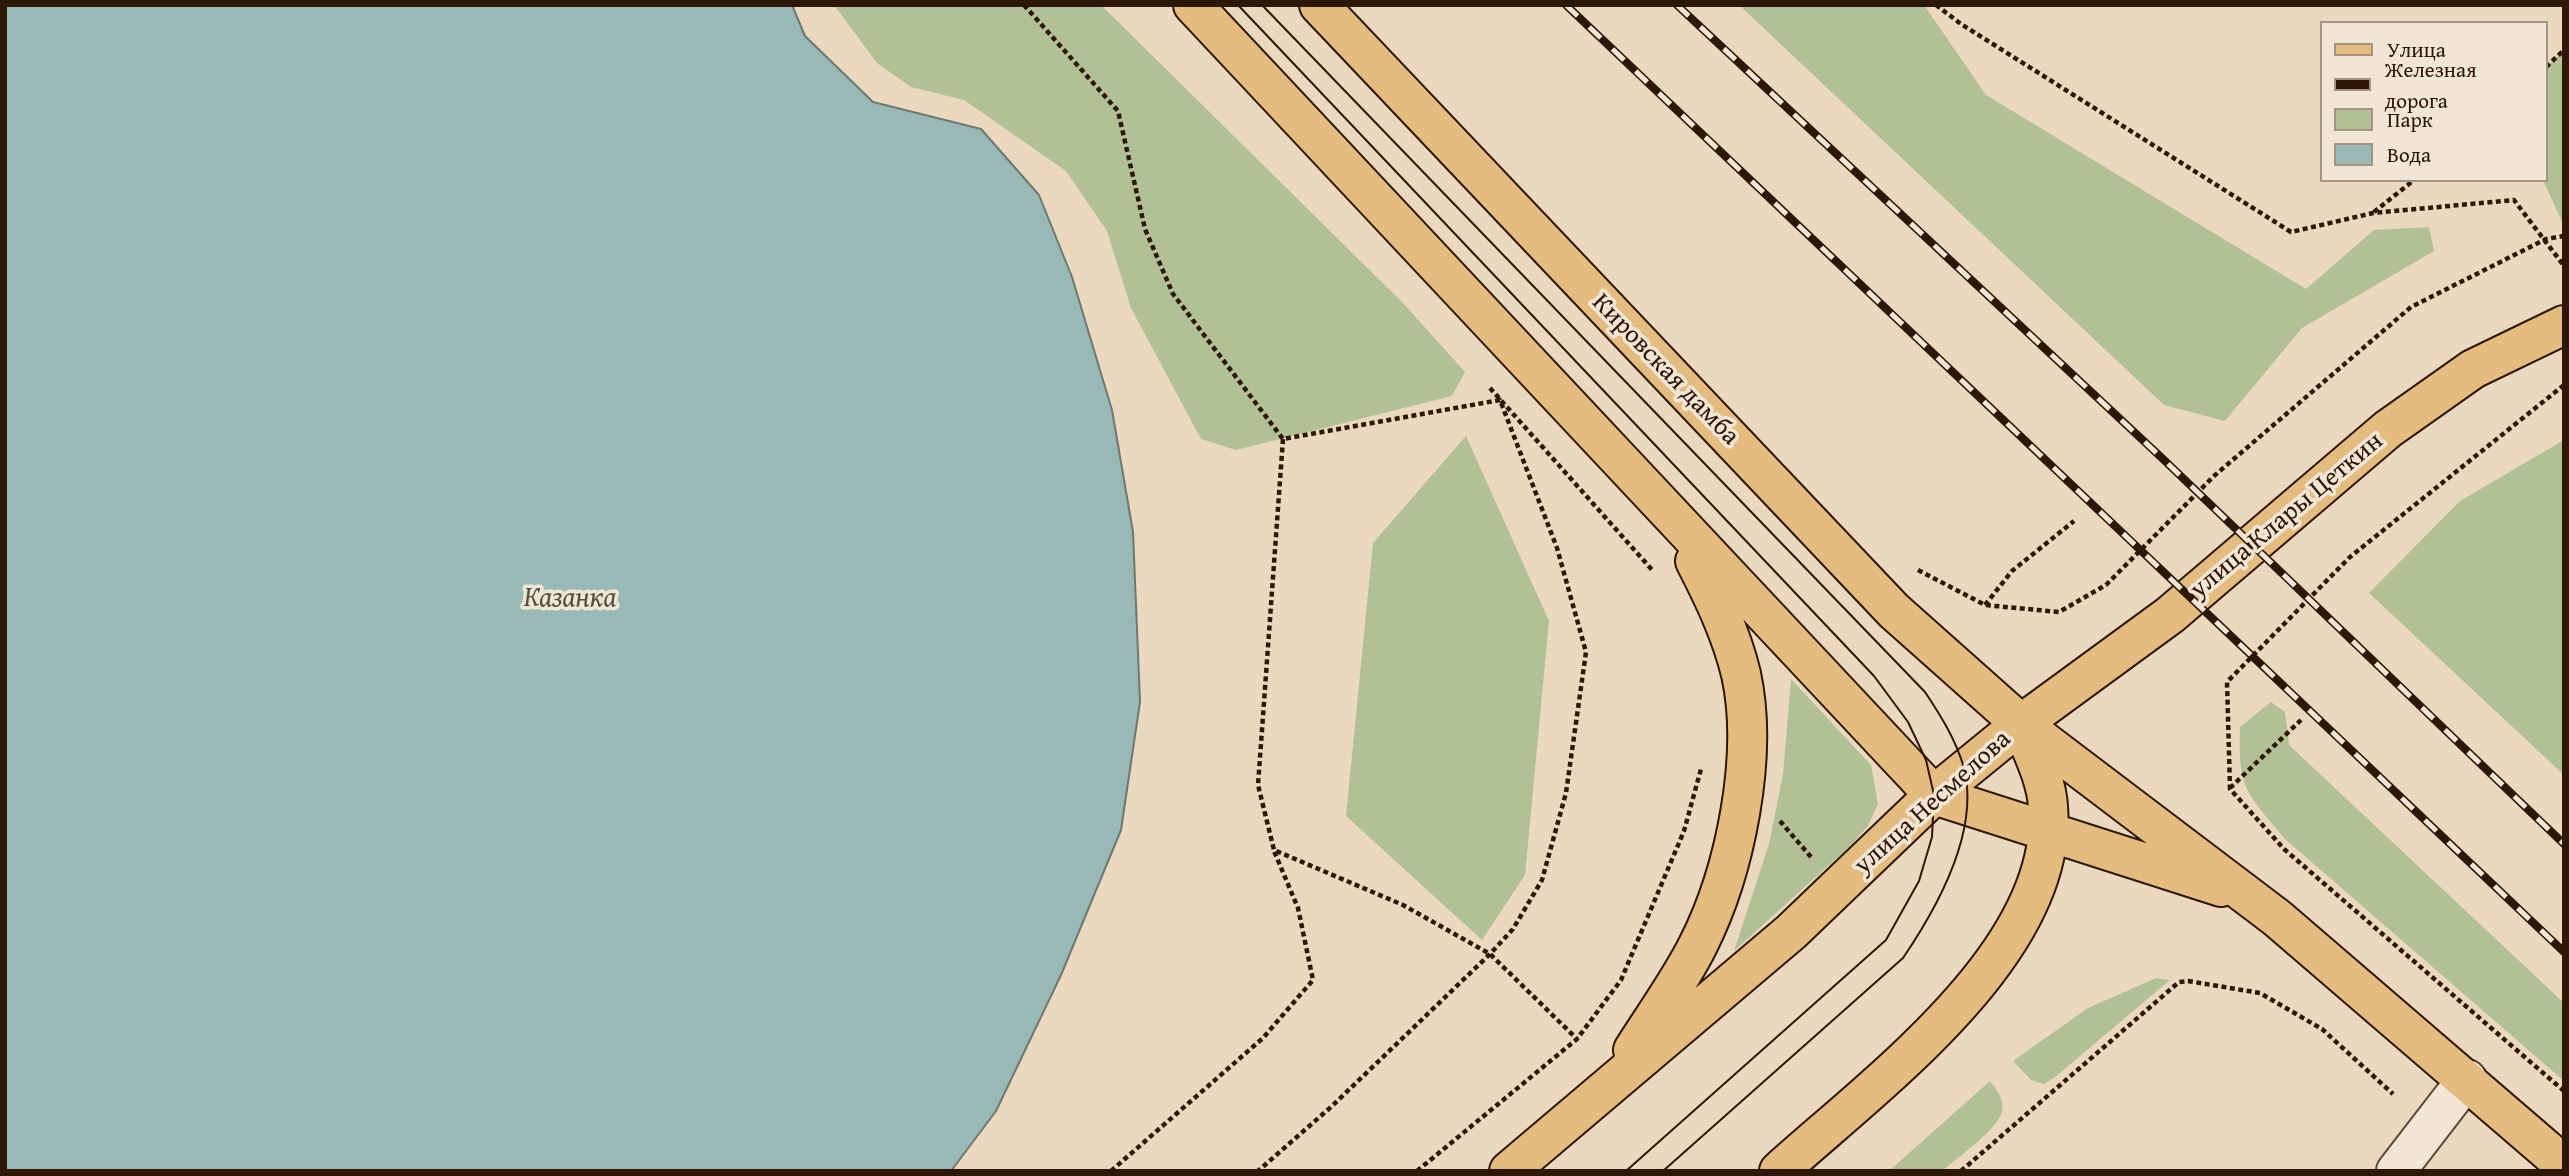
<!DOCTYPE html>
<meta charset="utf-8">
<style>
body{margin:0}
#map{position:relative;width:2569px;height:1176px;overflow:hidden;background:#ead9be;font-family:"Gentium Book Plus",serif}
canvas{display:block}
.frame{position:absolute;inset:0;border:7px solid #2d1707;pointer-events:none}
.legend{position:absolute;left:2320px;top:21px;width:228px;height:161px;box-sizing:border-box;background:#f1e6d5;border:2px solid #a39383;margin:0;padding:9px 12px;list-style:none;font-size:21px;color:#2d1707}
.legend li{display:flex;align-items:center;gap:14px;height:35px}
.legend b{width:35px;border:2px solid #a39383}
</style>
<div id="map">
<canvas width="2569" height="1176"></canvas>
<div class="frame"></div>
<ul class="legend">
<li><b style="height:9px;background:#e5bc7f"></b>Улица</li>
<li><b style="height:9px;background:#2d1707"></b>Железная дорога</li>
<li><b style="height:19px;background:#b2c095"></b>Парк</li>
<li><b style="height:19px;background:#98b9b6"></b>Вода</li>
</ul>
</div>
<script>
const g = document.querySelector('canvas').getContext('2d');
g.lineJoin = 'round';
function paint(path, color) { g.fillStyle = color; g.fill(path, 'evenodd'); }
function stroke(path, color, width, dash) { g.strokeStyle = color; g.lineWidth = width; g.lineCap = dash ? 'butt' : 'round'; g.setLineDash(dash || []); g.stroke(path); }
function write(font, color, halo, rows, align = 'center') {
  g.font = font + ' "Gentium Book Plus",serif'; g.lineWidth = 7; g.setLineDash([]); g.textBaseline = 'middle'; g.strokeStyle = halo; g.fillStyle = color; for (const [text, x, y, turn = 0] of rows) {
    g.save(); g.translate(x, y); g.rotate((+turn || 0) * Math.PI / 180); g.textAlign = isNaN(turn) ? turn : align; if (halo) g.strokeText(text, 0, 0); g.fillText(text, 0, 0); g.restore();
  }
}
const green = new Path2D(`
 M834 5H1101L1403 303 1465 372 1452 396 1236 450 1201 439 1131 308 1107 231 1066 171 964 100 911 87 877 63Z
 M1739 5H1924L1986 95 2306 289 2374 230 2429 227 2434 251 2302 328 2225 421 2164 405Z
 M2564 50V226L2543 180H2546V67Z
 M1466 436 1549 621 1525 875 1482 940 1346 816 1373 543Z
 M2564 440V775L2369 593 2460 501Z
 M1791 679 1871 765 1878 804 1868 826 1850 846 1734 951 1769 844 1783 774Z
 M2271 702 2285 712 2289 745 2564 1003V1081L2285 839C2246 791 2238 791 2240 727Z
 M2156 978 2170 980 2054 1078 2044 1084 2031 1080 2013 1061 2088 1008Z
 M1990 1081C1997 1090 2005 1100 2002 1112 1997 1130 1957 1158 1942 1171H1889Z`);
const water = new Path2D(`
 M5 5H792L805 36 873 102 981 129 1039 195 1072 277 1112 410 1133 532 1140 702 1121 830 1061 975 996 1111 951 1171H5Z`);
const path = new Path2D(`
 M1024 5 1118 111 1145 229 1173 294 1283 439 1500 400 1557 548 1586 652 1566 793 1542 880 1513 929 1490 954 1331 1107 1258 1171
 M1936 5 1961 24 2291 232 2373 213 2514 200 2564 266
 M2546 67 2564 50
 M2374 212 2414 180
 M2564 385 2350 557 2227 682 2230 789 2284 849 2564 1091
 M1490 388 1654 572
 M1283 439 1258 785 1274 850 1403 905 1490 954 1577 1039
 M1918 570 1985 605 2059 612 2106 585 2214 476 2411 307 2546 239 2564 236
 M1985 605 2012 571 2074 521
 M2230 788 2301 720
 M1780 821 1811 857
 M1111 1171 1263 1038 1313 980 1298 908 1274 851
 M1417 1171 1577 1039 1621 980 1684 831 1701 769
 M1961 1171 2179 982 2188 981 2260 993 2322 1029 2393 1094`);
const minor = new Path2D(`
 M2396 1171 2467 1079`);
const major = new Path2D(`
 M1193 5 1934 795 2221 887
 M1319 5 1894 611 2021 724 2277 918 2564 1165
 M1633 1050C1655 1015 1680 981 1698 945 1735 872 1759 756 1741 674 1731 633 1714 598 1695 561
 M1509 1171 1791 932 1934 795 2021 724 2170 615 2388 429 2473 369 2564 325
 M1779 1171C1875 1084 2060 950 2048 806 2046 778 2032 752 2022 726`);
const tram = new Path2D(`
 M1238 5 1874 676 1908 722 1926 760 1934 795 1932 837 1919 881 1886 940 1626 1171
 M1262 5 1925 692C1941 716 1956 740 1964 768 1980 832 1937 908 1903 958L1663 1171`);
const rail = new Path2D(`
 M1566 5 2564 952
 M1677 5 2163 459 2564 844`);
const streetNames = [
 ["Кировская дамба",1665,370,46],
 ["улица Клары Цеткин",2287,516,-40],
 ["улица Несмелова",1933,803,-42]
];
const waterNames = [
 ["Казанка",570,599]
];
paint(green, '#b2c095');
paint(water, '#98b9b6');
stroke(water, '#6d7870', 2);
stroke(minor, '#5c4835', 42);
stroke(major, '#2d1707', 42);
stroke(path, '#2d1707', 4.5, [5, 3.5]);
stroke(minor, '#f1e6d5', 38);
stroke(major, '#e5bc7f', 38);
stroke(tram, '#2d1707', 2);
stroke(rail, '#2d1707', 8);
stroke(rail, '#f1e6d5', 5, [16]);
write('26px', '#2d1707', '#f1e6d5', streetNames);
write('italic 28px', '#525044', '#f1e6d5', waterNames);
</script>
